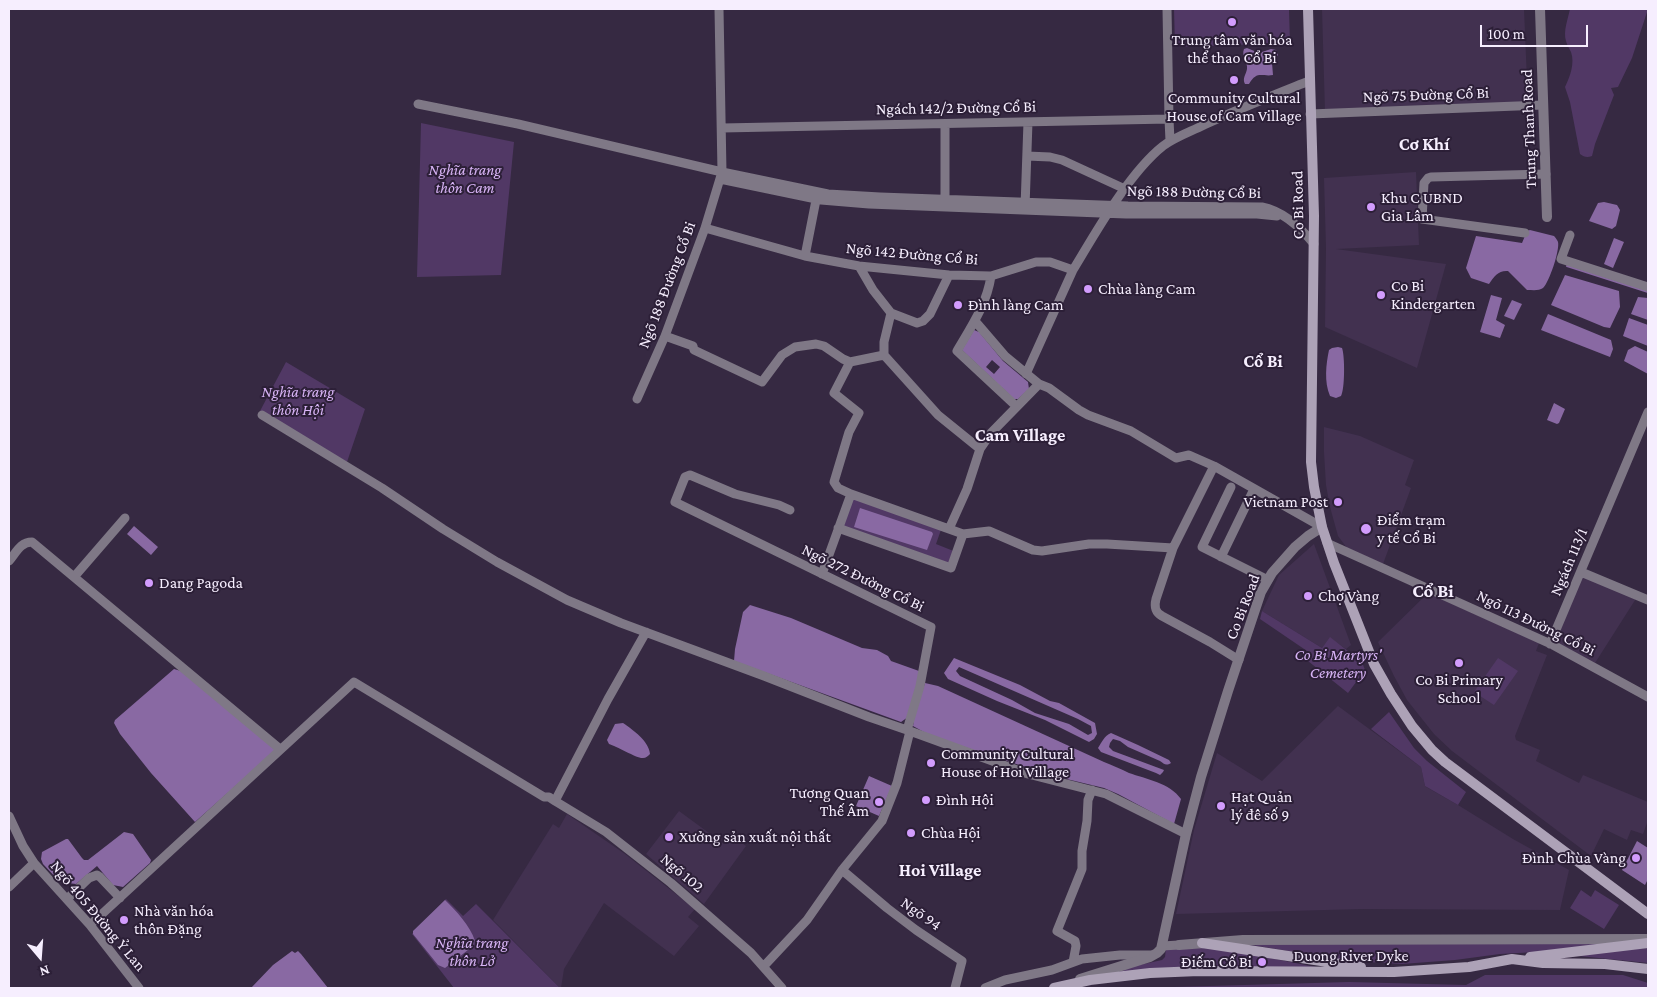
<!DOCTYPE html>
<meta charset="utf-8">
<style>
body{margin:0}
#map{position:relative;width:1657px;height:997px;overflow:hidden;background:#362942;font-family:"Crimson Pro",serif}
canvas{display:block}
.frame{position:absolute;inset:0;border:10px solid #f6eefe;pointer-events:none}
.north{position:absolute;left:15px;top:932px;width:50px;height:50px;-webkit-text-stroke:4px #2c1f37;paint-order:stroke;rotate:162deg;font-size:14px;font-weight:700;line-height:20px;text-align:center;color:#f6eefe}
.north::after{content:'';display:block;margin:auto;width:18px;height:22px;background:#f6eefe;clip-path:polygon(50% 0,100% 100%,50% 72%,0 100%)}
.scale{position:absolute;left:1480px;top:25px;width:108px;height:22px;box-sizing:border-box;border:2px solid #f6eefe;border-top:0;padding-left:6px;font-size:15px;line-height:18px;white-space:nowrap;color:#f6eefe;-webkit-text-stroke:4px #2c1f37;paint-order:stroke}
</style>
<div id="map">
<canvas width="1657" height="997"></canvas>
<div class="frame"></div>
<div class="north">N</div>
<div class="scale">100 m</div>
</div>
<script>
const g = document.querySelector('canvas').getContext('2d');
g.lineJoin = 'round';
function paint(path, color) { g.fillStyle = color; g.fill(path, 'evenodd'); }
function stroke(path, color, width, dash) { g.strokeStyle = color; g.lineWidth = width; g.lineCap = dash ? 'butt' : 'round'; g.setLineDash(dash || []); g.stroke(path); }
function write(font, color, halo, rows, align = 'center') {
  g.font = font + ' "Crimson Pro",serif'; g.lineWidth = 4; g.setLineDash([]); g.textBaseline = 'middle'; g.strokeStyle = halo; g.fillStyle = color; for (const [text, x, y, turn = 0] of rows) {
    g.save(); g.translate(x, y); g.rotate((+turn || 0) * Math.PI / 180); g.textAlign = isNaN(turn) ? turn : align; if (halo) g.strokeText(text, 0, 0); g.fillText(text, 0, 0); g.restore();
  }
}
const built = new Path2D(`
 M1322 9H1524L1528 104 1325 112Z
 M1416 172 1419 245 1336 249 1446 264 1417 368 1325 327 1326 248 1324 178Z
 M1324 427 1360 436 1414 460 1405 485 1411 488 1383 564 1347 548 1338 536 1330 507 1326 485 1324 452Z
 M1314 544 1351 645 1346 649 1330 638 1322 648 1262 611 1279 575Z
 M1582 573 1637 597 1595 663 1554 641Z
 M1428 593 1539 643 1536 651 1547 655 1515 736 1516 740 1540 750 1536 761 1579 783 1583 775 1648 802V820L1643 834 1631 830 1627 840 1604 829 1591 856 1452 751 1434 734 1407 700 1394 676 1378 642Z
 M1338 706 1421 767 1425 786 1428 788 1458 805 1513 839 1569 870 1560 910 1362 909 1176 914 1194 830 1217 753 1262 781Z
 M679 811 724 844 731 835 746 846 704 904 646 854Z
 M567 814 625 854 695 909 688 917 699 926 674 956 604 903 564 969 561 988H560L493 920 553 824 559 828Z`);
const green = new Path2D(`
 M1174 9H1289L1290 43 1175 47Z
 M1570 9H1648L1632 58 1618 87 1611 88 1614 95 1595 144 1592 156C1587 158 1584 157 1580 154L1570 102 1565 87C1570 77 1575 63 1571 52 1569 48 1567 45 1566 41 1563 31 1568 19 1570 9Z
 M421 123 514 142 501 275 417 277Z
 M286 362 365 409 347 462 260 411Z
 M851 494 942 527 936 544 956 552 951 568 838 528Z
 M1262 611 1322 648 1330 637 1362 662 1365 670 1348 693 1303 657 1307 651 1260 619Z
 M1498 658 1518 671 1494 705 1474 692Z
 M1389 712 1414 748 1427 761 1466 792 1458 805 1425 786 1421 767 1371 729Z
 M1581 890 1591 897 1595 890 1619 905 1604 929 1570 908Z
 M446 899 463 916 476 904 560 988H454L412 934Z
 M1239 943H1614L1536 952 1500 954 1455 960 1402 964 1351 961Z
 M1194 946 1239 952 1316 967 1110 977 1126 968 1162 960 1165 957 1166 948Z
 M1648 948V963L1569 955Z
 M1485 975H1623L1648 983V988H1139L1349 982 1466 985Z`);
const water = new Path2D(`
 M1247 48 1259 53 1271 49 1276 50 1278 55 1272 63 1273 75C1262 77 1257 70 1249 84H1245C1242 78 1246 75 1247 69 1248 61 1241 57 1244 49Z
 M1604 202 1617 205 1620 210 1616 226 1612 229 1589 221 1598 203Z
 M1530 230 1554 236C1555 237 1558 241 1558 242 1560 250 1549 283 1543 288 1539 291 1533 290 1527 290L1508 271C1499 270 1494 276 1489 284L1471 278 1466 268 1476 236 1522 243 1527 231Z
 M1614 238 1624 242 1613 268 1604 264Z
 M1565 275 1619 291 1620 307 1610 328 1604 327 1551 305Z
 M1491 295 1502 298 1496 320 1505 325 1500 338 1480 332Z
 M1638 297 1648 298V320L1631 314Z
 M1512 300 1522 304 1514 320 1504 316Z
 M1548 314 1611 340 1613 349 1610 357 1541 330Z
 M1629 318 1648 325V346L1623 336Z
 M974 330 979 332 1003 361 1028 382 1029 389 1018 399H1014L962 350ZM992 360 1000 367 994 374 986 367Z
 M1635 346 1648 352V374L1624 361 1628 350Z
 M1338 347 1342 348C1345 356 1345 389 1341 396L1336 398 1330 396C1324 382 1326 364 1329 350L1332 348Z
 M1554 403 1565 409 1559 423 1557 424 1547 420Z
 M860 508 932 532 933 534 927 550 854 527Z
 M134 526 158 547 151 555 127 534Z
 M750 605 791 618 862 648 877 650 888 656 891 661 919 671V679L908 717 901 722 734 661 735 649 743 612Z
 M954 658 1020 685 1050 701 1059 703 1095 723 1097 734 1094 739 1089 742 1045 720 997 701 948 679 944 673ZM959 667 1078 719 1091 726 1092 733 1088 735 1069 724 1035 713 1012 700 960 676 956 671Z
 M174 669 181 671 277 749 195 822 151 773 120 734 114 723 115 720Z
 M925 683 938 686 1104 762C1112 765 1121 769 1129 773 1146 779 1170 783 1181 799L1174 824 1118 794 1104 788 1050 775 931 736 913 726 915 713Z
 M623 723C633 730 649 741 650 754 648 756 646 758 643 758 638 759 616 746 609 744L607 740 615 724Z
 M1111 733 1138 745 1169 760 1171 763C1166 766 1164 764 1160 761L1128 747 1120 741 1113 739 1110 743 1109 747 1113 751 1164 770 1163 772 1160 775 1156 773 1101 752 1098 748C1102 742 1104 736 1111 733Z
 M869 776 892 786 879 816 856 806Z
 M124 832 133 834 151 860 150 863 123 887 113 885 97 866 76 884 60 882 43 864 41 859 42 852 66 839H68L82 858 84 860H88Z
 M1637 841 1648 848V879L1645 885 1622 870Z
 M445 900C456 911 470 925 475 941L473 946 445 968 438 965 413 934V931Z
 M292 951 295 953 298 951 301 954 328 988H251L273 965Z`);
const stream = new Path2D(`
 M1567 266 1648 292`);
const minor = new Path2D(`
 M1167 9 1169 119
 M418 104 518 124 722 172 828 194 880 197 1128 206 1262 207C1282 211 1301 228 1314 244
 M1310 114 1543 105
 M945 124V204
 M722 128 1169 119 1170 141
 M1027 156 1050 157 1062 160 1125 189
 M720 179 821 200 869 204 1126 214H1257L1277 216
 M1025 207 1028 122
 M705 228 805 256 859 266 949 275 991 276 1036 262H1050L1073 270C1096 232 1129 173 1163 146 1175 137 1190 132 1204 125 1238 109 1274 95 1309 81
 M1525 233 1422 219 1424 183 1428 178 1431 177 1546 174
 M1570 235 1561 259 1648 287
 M805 256 817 195
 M859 266 873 290 891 313 917 323 923 321 930 314 949 275
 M991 276C987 304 971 327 957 351L1016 406
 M975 321 1005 356 1039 384
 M665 336 693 346 694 350 762 382 782 355 795 347 816 344 824 346 843 359 850 362 884 355 938 415 980 449 991 433 1039 384 1049 388 1079 410 1088 415 1131 431 1176 458 1189 455 1214 466 1322 527
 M884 355V342L891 313
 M850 362 834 393 859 413 849 432 834 482 838 488 851 494
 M1026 374 1073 270
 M637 399 665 336 705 228 722 172 719 9
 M262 415 382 488 443 529 497 562 567 600 621 623 764 676 869 717 907 730
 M1231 487 1202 547 1268 580
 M790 510 779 505 735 494 690 475 685 477 675 502 931 627 920 686 907 730 1028 774 1106 794 1186 834
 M838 528 951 568 963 534
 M949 529 967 489 980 449
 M1327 543 1553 645 1648 697
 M1173 548 1214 466
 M1221 557 1254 489
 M9 561C16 553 20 542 32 542L280 749
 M1581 572 1648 600
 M822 574 851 494 963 534 989 531 1033 550 1042 551 1089 544H1107L1173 548 1156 599C1154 607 1155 612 1162 616L1210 642 1239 660
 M74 577 125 518
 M1550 644 1648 412
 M555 801 608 699 646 632
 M9 816 23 846 34 863 9 887
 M34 863 90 925 139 988
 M842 870 887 908 916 930 962 961 955 988
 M67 899 89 878 97 875 100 877 120 898
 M90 925 354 682 544 797H549L555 801 606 832 671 883 751 953 782 988
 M1162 946 1179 945
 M1073 962 1076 946 1075 941 1057 931 1082 869V851L1087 821 1088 800 1092 790
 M764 966 807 920 842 870 882 821 897 783 910 731
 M985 988 1005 980 1052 970 1082 959 1120 955H1152`);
const tertiary = new Path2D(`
 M1540 9 1547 217
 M1179 945 1243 940 1648 939
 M1080 979 1150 957 1157 953 1161 949 1186 834 1201 777 1228 691 1261 592 1272 573 1295 547 1308 536 1322 527`);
const secondary = new Path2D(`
 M1308 9 1314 216 1311 462 1314 487 1322 527 1334 563 1374 664 1391 694 1412 726 1432 750 1445 762 1648 914
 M1202 943 1361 967
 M1530 957 1648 943
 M1054 988 1090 980 1150 973 1199 971 1394 972 1469 967 1512 959 1543 963 1605 964 1648 969`);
const markers = [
 [1232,22,5,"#d29cfd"],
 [1234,80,5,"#d29cfd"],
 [1371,207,5,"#d29cfd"],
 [1088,289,5,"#d29cfd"],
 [1381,295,5,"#d29cfd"],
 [958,305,5,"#d29cfd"],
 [1338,502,5,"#d29cfd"],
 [1366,529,6,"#d29cfd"],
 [149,583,5,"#d29cfd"],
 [1308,596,5,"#d29cfd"],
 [1459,663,5,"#d29cfd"],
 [931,763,5,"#d29cfd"],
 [926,800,5,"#d29cfd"],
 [879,802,5,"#d29cfd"],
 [1221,806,5,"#d29cfd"],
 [911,833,5,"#d29cfd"],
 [669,837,5,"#d29cfd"],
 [1636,858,5,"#d29cfd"],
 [124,920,5,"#d29cfd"],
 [1262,962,5,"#d29cfd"]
];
const poiNames = [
 ["Trung tâm văn hóa",1232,40,"center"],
 ["thể thao Cổ Bi",1232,58,"center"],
 ["Community Cultural",1234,98,"center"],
 ["House of Cam Village",1234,116,"center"],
 ["Khu C UBND",1381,198],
 ["Gia Lâm",1381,216],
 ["Co Bi",1391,286],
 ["Kindergarten",1391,304],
 ["Chùa làng Cam",1098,289],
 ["Đình làng Cam",968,305],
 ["Vietnam Post",1328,502,"right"],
 ["Điểm trạm",1377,520],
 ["y tế Cổ Bi",1377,538],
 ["Dang Pagoda",159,583],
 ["Chợ Vàng",1318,596],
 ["Co Bi Primary",1459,680,"center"],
 ["School",1459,698,"center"],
 ["Community Cultural",941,754],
 ["House of Hoi Village",941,772],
 ["Tượng Quan",869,793,"right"],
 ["Thế Âm",869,811,"right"],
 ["Hạt Quản",1231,797],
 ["lý đê số 9",1231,815],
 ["Đình Hội",936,800],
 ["Chùa Hội",921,833],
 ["Xưởng sản xuất nội thất",679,837],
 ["Đình Chùa Vàng",1626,858,"right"],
 ["Nhà văn hóa",134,911],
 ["thôn Đặng",134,929],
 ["Điếm Cổ Bi",1252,962,"right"]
];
const streetNames = [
 ["Ngõ 75 Đường Cổ Bi",1426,95,-2],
 ["Ngách 142/2 Đường Cổ Bi",956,108,-1],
 ["Trung Thanh Road",1529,129,-92],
 ["Ngõ 188 Đường Cổ Bi",1194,192,1],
 ["Co Bi Road",1298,205,-91],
 ["Ngõ 142 Đường Cổ Bi",912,254,5],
 ["Ngõ 188 Đường Cổ Bi",667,285,-69],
 ["Ngách 113/1",1569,562,-67],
 ["Ngõ 272 Đường Cổ Bi",863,578,26],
 ["Co Bi Road",1243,607,-69],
 ["Ngõ 113 Đường Cổ Bi",1536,623,26],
 ["Ngõ 102",682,873,40],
 ["Ngõ 94",921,914,35],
 ["Ngõ 405 Đường Ỷ Lan",98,916,50],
 ["Duong River Dyke",1351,956]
];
const parkNames = [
 ["Nghĩa trang",465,170],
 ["thôn Cam",465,188],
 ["Nghĩa trang",298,392],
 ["thôn Hội",298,410],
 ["Co Bi Martyrs'",1338,655],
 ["Cemetery",1338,673],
 ["Nghĩa trang",472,943],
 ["thôn Lở",472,961]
];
const neighbourhoodNames = [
 ["Cơ Khí",1424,144],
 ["Cổ Bi",1263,361],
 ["Cam Village",1020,435],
 ["Hoi Village",940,870]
];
const quarterNames = [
 ["Cổ Bi",1433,591]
];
paint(built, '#423150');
paint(green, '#513865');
paint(water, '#8969a3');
stroke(stream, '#8969a3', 2);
stroke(minor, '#7f7886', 9);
stroke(tertiary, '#7f7886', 10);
stroke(secondary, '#ada2b7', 10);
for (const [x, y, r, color] of markers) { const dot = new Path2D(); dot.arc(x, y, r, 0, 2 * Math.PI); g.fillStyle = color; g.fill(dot); stroke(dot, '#2c1f37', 2); }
write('16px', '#f6eefe', '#2c1f37', poiNames, 'left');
write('16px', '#f6eefe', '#2c1f37', streetNames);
write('italic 16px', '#d8b4f6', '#2c1f37', parkNames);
write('bold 18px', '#f6eefe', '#2c1f37', neighbourhoodNames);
write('bold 19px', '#f6eefe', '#2c1f37', quarterNames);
</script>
